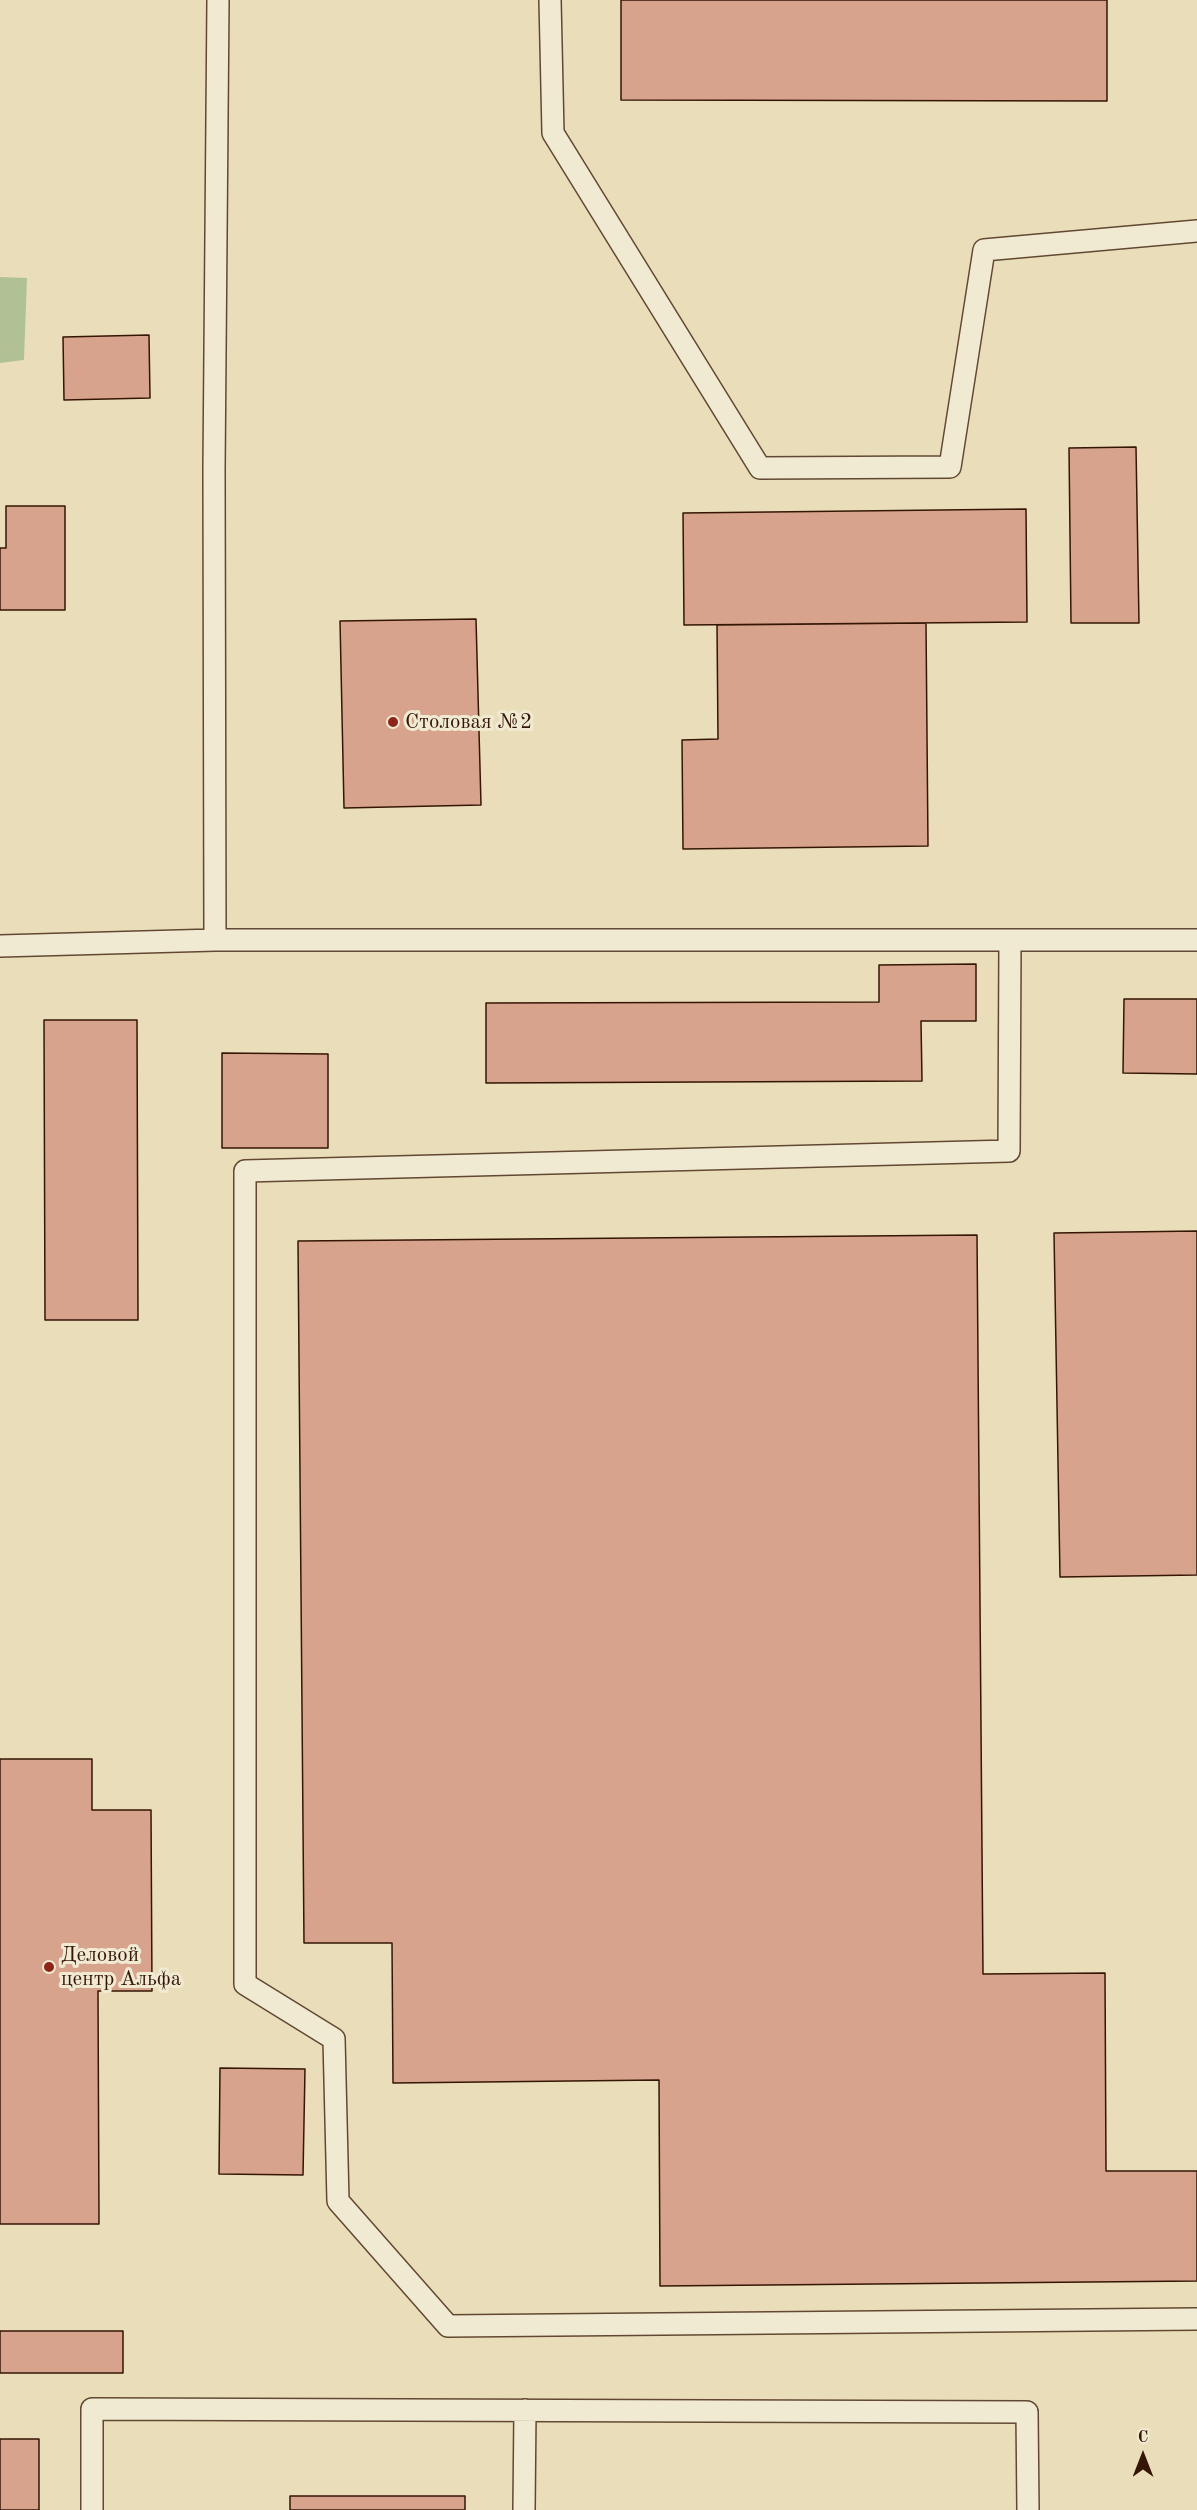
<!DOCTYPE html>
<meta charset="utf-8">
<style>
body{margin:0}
#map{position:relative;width:1197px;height:2510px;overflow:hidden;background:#eadeba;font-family:"Old Standard TT",serif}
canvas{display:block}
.north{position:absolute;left:1113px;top:2426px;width:60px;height:60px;-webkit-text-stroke:4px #f1ead2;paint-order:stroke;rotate:0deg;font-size:16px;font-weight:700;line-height:24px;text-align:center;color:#351605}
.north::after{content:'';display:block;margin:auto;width:21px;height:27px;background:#351605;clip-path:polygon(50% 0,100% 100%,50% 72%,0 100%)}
</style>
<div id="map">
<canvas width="1197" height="2510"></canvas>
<div class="north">С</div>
</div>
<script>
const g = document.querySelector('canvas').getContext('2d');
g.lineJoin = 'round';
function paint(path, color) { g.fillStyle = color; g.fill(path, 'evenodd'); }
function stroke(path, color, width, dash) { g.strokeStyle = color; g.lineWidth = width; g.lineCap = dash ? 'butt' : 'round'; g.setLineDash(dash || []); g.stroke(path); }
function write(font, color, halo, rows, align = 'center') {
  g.font = font + ' "Old Standard TT",serif'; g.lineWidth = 6; g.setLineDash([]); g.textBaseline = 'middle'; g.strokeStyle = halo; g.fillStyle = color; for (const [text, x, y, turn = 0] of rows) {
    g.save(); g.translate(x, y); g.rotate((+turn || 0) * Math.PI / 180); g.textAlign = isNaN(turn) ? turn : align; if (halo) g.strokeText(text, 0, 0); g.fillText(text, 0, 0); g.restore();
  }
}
const green = new Path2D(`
 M0 277 27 278 24 360 0 363Z`);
const building = new Path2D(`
 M621 0H1107V101L621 100Z
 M149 335 150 398 64 400 63 337Z
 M1136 447 1139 623H1071L1069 448Z
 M6 506H65V610H0V548H6Z
 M1026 509 1027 622 684 625 683 513Z
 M476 619 481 805 344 808 340 621Z
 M926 623 928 846 683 849 682 740 718 739 717 625Z
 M976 964V1021H921L922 1081 486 1083V1003L879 1002V965Z
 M1124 999H1197V1074L1123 1073Z
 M44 1020H137L138 1320H45Z
 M222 1053 328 1054V1148H222Z
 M1197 1231V1575L1060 1577 1054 1233Z
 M977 1235 983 1974 1105 1973 1106 2171H1197V2281L660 2286 659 2080 393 2083 392 1943H304L298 1241Z
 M0 1759H92V1810H151L152 1991H98L99 2224H0Z
 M220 2068 305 2069 303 2175 219 2174Z
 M0 2331H123V2373H0Z
 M0 2439H39V2510H0Z
 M290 2496H465V2510H290Z`);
const lane = new Path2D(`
 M550 0 553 133 760 468 950 467 984 250 1197 231
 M215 940 214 469 218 0
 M1010 940 1009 1151 245 1171V1984L334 2039 338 2201 448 2326 1197 2319
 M0 946 215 940H1197
 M92 2510V2409L1027 2412 1028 2510
 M524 2510 525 2410`);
const markers = [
 [393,722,6,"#8f2418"],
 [49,1967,6,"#8f2418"]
];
const poiNames = [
 ["Столовая №2",405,722],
 ["Деловой",61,1955],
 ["центр Альфа",61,1979]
];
paint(green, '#b0c295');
paint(building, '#d7a38c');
stroke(building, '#351605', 1.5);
stroke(lane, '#624832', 24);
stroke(lane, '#f1ead2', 21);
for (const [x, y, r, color] of markers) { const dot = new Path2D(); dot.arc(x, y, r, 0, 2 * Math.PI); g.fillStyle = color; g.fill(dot); stroke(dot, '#f1ead2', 2); }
write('21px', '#351605', '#f1ead2', poiNames, 'left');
</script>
